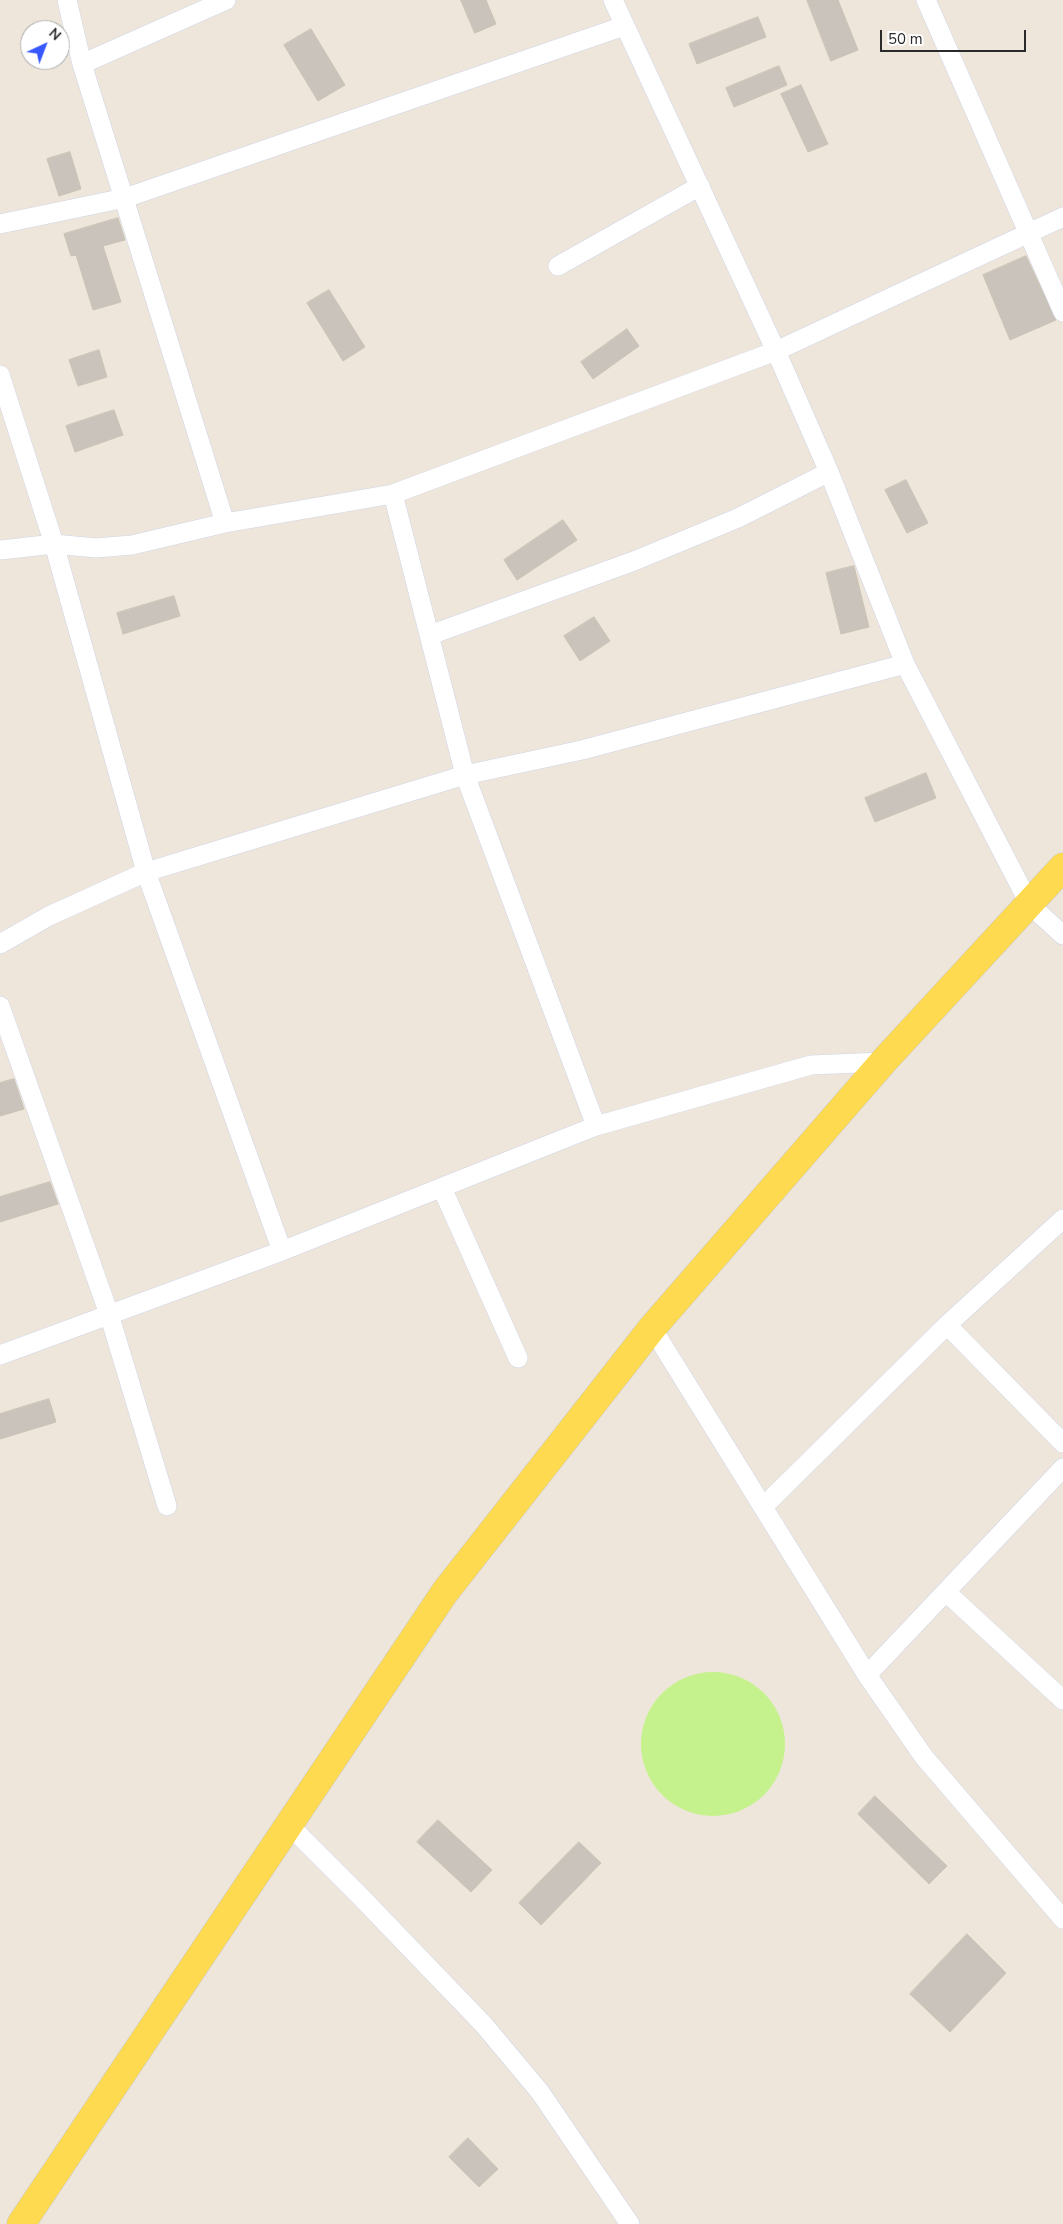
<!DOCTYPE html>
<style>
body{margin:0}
#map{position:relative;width:1063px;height:2224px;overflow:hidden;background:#eee6db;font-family:"Nunito Sans",sans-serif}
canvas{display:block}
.north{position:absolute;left:20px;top:20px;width:50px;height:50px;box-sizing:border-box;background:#fff;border:1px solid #aaa;border-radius:50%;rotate:43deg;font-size:14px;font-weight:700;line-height:20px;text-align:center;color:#2a2a2a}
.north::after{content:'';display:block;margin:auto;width:18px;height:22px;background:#3757ff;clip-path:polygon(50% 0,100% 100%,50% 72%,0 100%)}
.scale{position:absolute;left:880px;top:30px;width:146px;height:22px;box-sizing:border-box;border:2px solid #2a2a2a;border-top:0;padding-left:6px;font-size:15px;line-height:18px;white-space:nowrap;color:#2a2a2a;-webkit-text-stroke:4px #fff;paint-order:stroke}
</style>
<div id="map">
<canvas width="1063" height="2224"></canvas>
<div class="north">N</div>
<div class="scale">50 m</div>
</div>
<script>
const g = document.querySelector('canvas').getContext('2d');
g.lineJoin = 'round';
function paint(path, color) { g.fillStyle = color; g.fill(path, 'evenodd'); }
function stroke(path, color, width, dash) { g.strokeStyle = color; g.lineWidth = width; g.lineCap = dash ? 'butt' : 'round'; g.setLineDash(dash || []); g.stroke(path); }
const pitch = new Path2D(`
 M641 1744a72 72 0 1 1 144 0a72 72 0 1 1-144 0Z`);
const building = new Path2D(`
 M461 0H486L496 24 475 33Z
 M807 0H838L858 50 831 61Z
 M758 17 766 37 697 64 689 44Z
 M311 29 345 85 318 101 284 45Z
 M779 66 787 85 734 107 726 88Z
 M801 85 828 144 808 152 781 94Z
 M70 152 81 189 59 196 47 159Z
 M118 218 125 240 103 246 121 302 93 310 76 255 71 256 64 234Z
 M1026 256 1056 320 1010 340 983 275Z
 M329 290 365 347 343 361 307 303Z
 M627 329 639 346 593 379 581 362Z
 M99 350 107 377 78 386 69 360Z
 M114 410 123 435 75 452 66 426Z
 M906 480 928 523 907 533 885 490Z
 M563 520 577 540 517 580 504 560Z
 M854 566 869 627 841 634 826 573Z
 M174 596 180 616 123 634 117 613Z
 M594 617 610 641 580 661 564 636Z
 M926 773 936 798 875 822 865 798Z
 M14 1079 24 1109 0 1116V1083Z
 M50 1182 58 1204 0 1222V1197Z
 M49 1399 56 1422 0 1439V1414Z
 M875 1796 947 1866 929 1884 858 1814Z
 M438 1820 492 1870 471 1892 417 1842Z
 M579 1842 601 1863 541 1925 519 1903Z
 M967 1934 1006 1973 950 2032 910 1994Z
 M468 2138 498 2169 479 2187 449 2157Z`);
const street = new Path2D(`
 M67 0 82 64 225 523
 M613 0 776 351 829 472 905 664 1030 905 1063 935
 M926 0 1063 312
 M82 64 226 0
 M0 224 125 198 624 26
 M558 266 700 186
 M0 375 54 544 146 872 282 1251
 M393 494 465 775 596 1126
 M0 550 54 544 96 548 132 545 225 523 393 494 776 351 1063 217
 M430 635 634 561 738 518 829 472
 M0 944 49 916 146 872 465 775 582 750 905 664
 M0 1006 109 1314 167 1506
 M442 1188 518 1358
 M947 1325 1063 1443
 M652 1328 867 1675 924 1757 1063 1919
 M0 1355 282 1251 596 1126 811 1065 883 1062
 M764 1506 947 1325 1063 1219
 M946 1592 1063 1700
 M867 1675 1063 1468
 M288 1824 359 1895 484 2025 540 2092 630 2224`);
const primary = new Path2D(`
 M21 2224 445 1592 652 1328 883 1062 1063 867`);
paint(pitch, '#c5f28d');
paint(building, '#c9c3bb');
stroke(building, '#c9c3b4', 1);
stroke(street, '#d0d4e5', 20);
stroke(primary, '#c8c8c8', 29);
stroke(street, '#fff', 19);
stroke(primary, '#feda50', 28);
</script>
